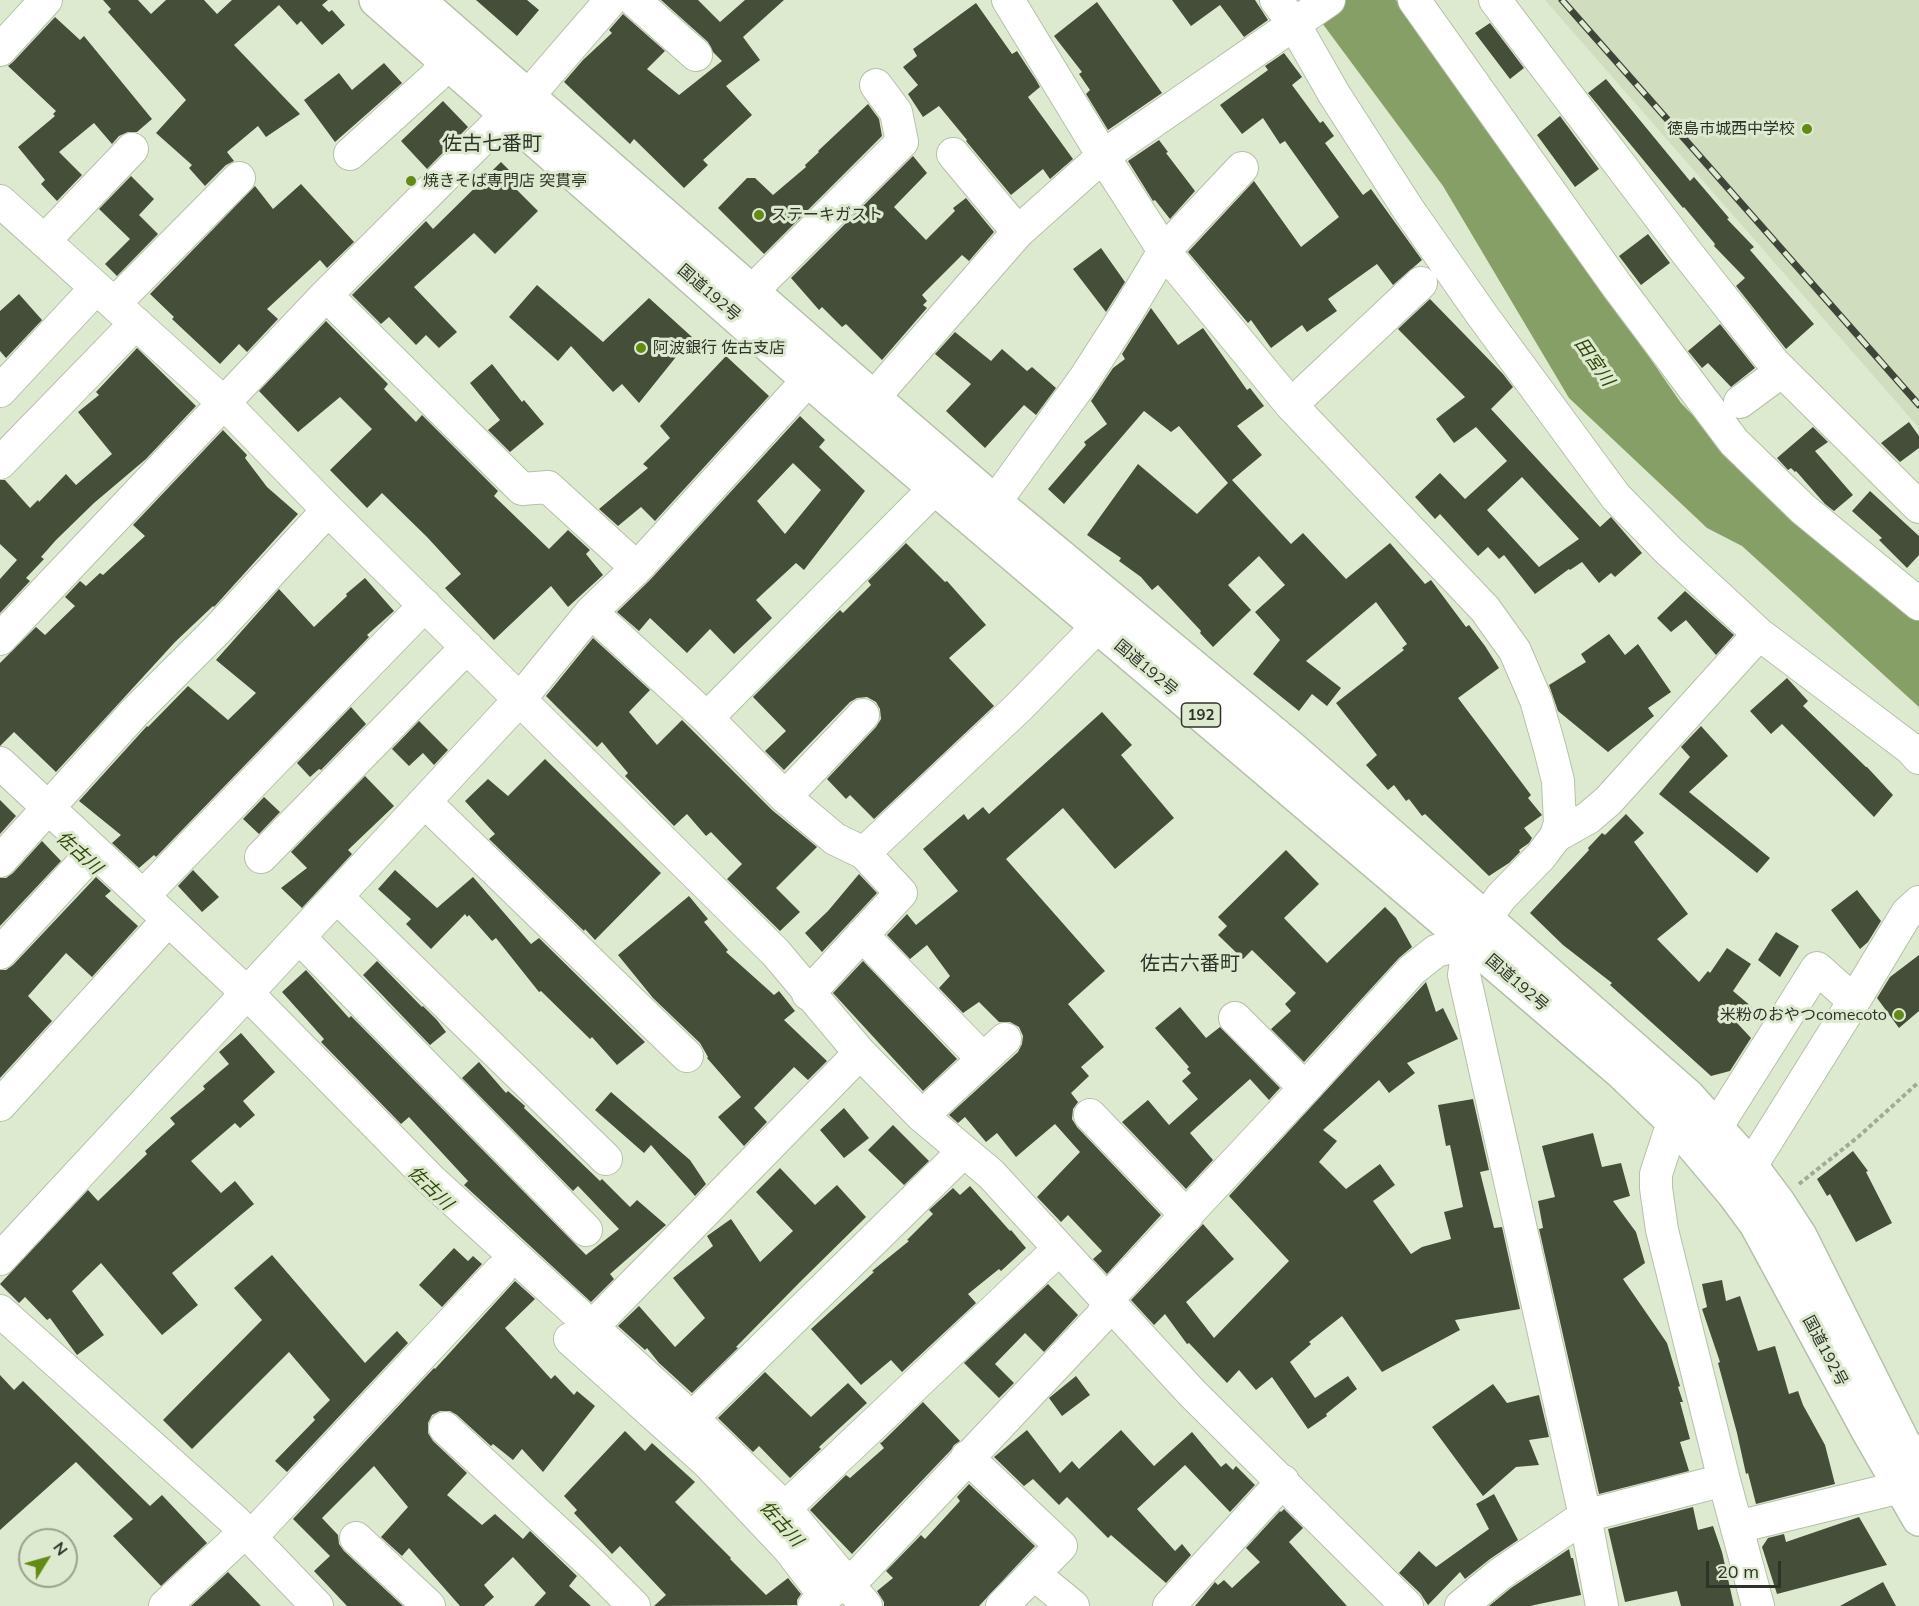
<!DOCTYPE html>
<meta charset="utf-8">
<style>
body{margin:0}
#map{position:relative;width:1919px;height:1606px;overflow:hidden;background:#deead0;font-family:Mulish,sans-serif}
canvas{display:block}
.north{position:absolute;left:18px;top:1528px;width:60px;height:60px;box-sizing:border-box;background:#deead0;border:2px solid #98a18d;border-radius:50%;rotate:53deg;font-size:16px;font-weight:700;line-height:24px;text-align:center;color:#2e3329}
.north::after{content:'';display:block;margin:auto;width:21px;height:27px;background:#628a15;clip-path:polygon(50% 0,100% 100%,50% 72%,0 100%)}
.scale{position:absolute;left:1706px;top:1561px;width:75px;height:27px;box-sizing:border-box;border:3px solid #2e3329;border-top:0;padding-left:8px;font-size:18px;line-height:21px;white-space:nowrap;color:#2e3329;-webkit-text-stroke:4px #deead0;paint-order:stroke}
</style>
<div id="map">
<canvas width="1919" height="1606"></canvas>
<div class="north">N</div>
<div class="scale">20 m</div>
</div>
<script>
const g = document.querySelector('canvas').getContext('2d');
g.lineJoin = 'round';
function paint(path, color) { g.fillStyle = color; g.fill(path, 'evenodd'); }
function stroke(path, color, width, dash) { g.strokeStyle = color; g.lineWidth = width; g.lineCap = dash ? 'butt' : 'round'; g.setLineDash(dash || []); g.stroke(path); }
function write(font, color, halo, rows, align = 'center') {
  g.font = font + ' Mulish,"Noto Sans JP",sans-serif'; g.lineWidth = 6; g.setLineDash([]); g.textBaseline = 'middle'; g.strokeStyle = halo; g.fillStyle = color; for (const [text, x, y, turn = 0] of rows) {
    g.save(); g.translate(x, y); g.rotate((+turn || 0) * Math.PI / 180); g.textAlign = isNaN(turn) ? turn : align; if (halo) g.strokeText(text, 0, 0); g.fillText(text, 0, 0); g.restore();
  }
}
const built = new Path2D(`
 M1545 0H1919V428Z`);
const water = new Path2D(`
 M1305 0H1396L1552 217 1681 403 1787 512 1919 617V707L1742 546 1707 528 1569 398 1443 186Z`);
const building = new Path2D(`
 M103 0H138L151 14 166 0H204L217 14 232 0H328L322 5 329 12 332 10 345 25 322 45 301 21 297 25 279 5 234 45 300 114 266 137 258 126 227 152 234 161 226 165 205 186 189 168 192 165 156 133 186 100 108 12 111 9Z
 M476 0H527L539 10 517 36Z
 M661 0H698L720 22 745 0H784L743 37 760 60 726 86 752 115 703 160 708 165 684 188 634 139 630 144 564 82 583 60 612 33 609 30 623 14 665 51 647 69 679 95 722 61 713 52 708 42Z
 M1172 0H1255L1268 20 1244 37 1220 5 1191 26Z
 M1097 2 1162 93 1108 130 1086 94 1090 90 1079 74 1082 72 1054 36Z
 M976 3 1012 54 1017 51 1036 80 1040 87 1028 97 1073 159 1050 179 1043 169 1011 195 966 141 967 140 939 106 923 117 908 94 918 85 903 67 917 56 913 49Z
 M55 17 80 40 84 36 152 119 137 132H128L119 136 112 144 94 123 59 152 82 175 57 201 41 184 45 180 18 147 55 116 53 114 56 111 8 66 13 62Z
 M1490 23 1524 68 1510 79 1475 33Z
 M1284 53 1302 77 1292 85 1320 123 1323 121 1334 136 1325 143 1363 195 1371 189 1422 260 1393 285 1377 264 1328 299 1337 311 1307 332 1302 325 1271 348 1251 320 1248 323 1188 252 1254 181 1301 247 1339 217 1285 141 1280 144 1263 118 1242 134 1220 105 1268 70 1265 66Z
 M384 63 402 83 335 142 304 100 339 73 352 90Z
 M1606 79 1690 181 1694 177 1729 218 1727 219 1754 247 1750 250 1814 324 1786 349 1736 286 1745 278 1714 246 1715 244 1684 207 1683 208 1588 93Z
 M443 101 468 127 427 169 401 141Z
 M868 104 879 119 882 136 764 254 718 208 747 178H755L773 195 806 167 805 165 819 152 818 151Z
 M1560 116 1599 169 1575 187 1537 135Z
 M1159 140 1168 152 1166 153 1195 191 1170 219 1155 200 1153 201 1128 161Z
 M913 156 927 173 894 207 926 240 955 211 953 208 966 198 994 232 969 261 962 255 922 295 927 301 923 305 927 308 882 360 846 324 842 327 822 307 819 310 791 278Z
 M501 162 521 182 515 188 538 211 495 254 474 233 414 287 457 332 439 348 426 335 416 345 389 317 381 324 352 295 426 221 433 229Z
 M131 176 154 199 139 215 158 234 117 276 105 264 130 239 99 209Z
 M301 184 354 242 327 268 320 260 267 309 278 319 247 352 239 344 220 364 172 319 174 317 150 294 255 186 273 209Z
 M1648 234 1670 263 1641 285 1619 256Z
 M1101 248 1125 282 1106 312 1073 269Z
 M537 285 603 342 649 298 692 337 639 403 622 384 613 392 571 346 558 361 509 317Z
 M19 294 42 320 6 358 0 351V311Z
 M1430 299 1503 374 1513 387 1491 409 1600 527 1611 517 1642 553 1615 577 1611 573 1599 583 1582 562 1570 570 1569 569 1535 594 1504 555 1499 559 1488 547 1478 556 1440 514 1435 519 1415 497 1440 473 1465 499 1507 461 1476 427 1454 443 1436 419 1465 397 1398 329ZM1522 477 1579 539 1539 567 1487 510Z
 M1151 308 1178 345 1203 328 1247 390 1250 388 1264 406 1237 426 1262 455 1232 480 1291 544 1303 533 1346 579 1390 543 1425 584 1431 580 1466 627 1469 625 1485 646 1499 668 1458 698 1531 795 1528 798 1542 815 1524 828 1532 838 1529 843 1519 850 1520 852 1509 863 1489 876 1425 814 1422 816 1409 799 1406 801 1394 785 1388 790 1366 765 1377 755 1336 703 1404 650 1402 648 1407 644 1376 602 1306 661 1341 688 1327 706 1312 694 1299 711 1253 674 1280 640 1255 612 1285 585 1259 556 1228 585 1251 610 1213 647 1200 633 1201 631 1158 585 1152 590 1141 577 1119 561 1121 558 1087 535 1138 464 1197 514 1228 483 1179 426 1171 432 1144 411 1064 504 1048 489 1086 445 1084 442 1107 424 1091 401 1113 368 1125 359 1122 354Z
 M326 321 388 384 384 389 416 422 422 415 498 491 494 496 549 549 568 530 590 550 586 554 603 575 568 607 551 586 494 640 445 588 461 574 427 537 382 493 367 508 330 470 372 429 340 397 298 432 259 391Z
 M1720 324 1755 368 1731 387 1708 363 1702 368 1688 351Z
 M955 332 991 361 1002 349 1027 371 1032 367 1056 388 1036 415 1024 405 985 448 946 411 971 384 935 354Z
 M137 348 196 406 146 459 94 503 56 540 41 557 44 559 26 578 30 581 0 613V579L17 560 0 544V480H5L30 508 38 500 39 502 66 474 76 485 112 454 78 412 99 395 96 392Z
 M726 356 769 396 655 521 641 507 618 526 599 509 648 468 643 464 670 438 660 426Z
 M492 364 522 402 524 400 544 424 510 452 488 430 500 420 470 383Z
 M800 416 825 440 819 447 865 491 804 570 796 563 756 600 772 618 734 654 710 629 687 653 650 618 639 631 617 612 650 580ZM793 463 821 490 785 534 757 501Z
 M1909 422 1919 436V448L1900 462 1881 443Z
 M1813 427 1828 442 1815 451 1853 495 1834 511 1825 504 1796 471 1795 472 1791 468 1788 470 1777 458Z
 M223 430 247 455 245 458 267 487 298 514 214 607 213 606 175 642 56 772 14 732 0 746V663L36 627 45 635 75 606 65 597 80 581 86 586 100 573 103 575 145 536 133 525Z
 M1870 491 1919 536V555L1907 568 1879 540 1882 538 1852 511Z
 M906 543 945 582 947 581 986 625 949 658 994 706 874 819 850 795 846 799 827 779 876 727 881 719 880 709 876 702 867 697 857 698 850 702 784 770 765 751 786 731 753 697 840 610 843 613 871 585 868 581Z
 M365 578 394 611 367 635 369 637 156 857 154 855 139 868 112 843 121 835 79 801 147 726 148 727 188 686 228 720 256 693 216 660 279 589 314 627 347 596 346 594Z
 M1685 591 1734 635 1716 655 1686 620 1671 632 1657 618Z
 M1609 634 1625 655 1638 644 1671 692 1648 708 1654 716 1608 752 1558 711 1549 685 1586 662 1581 654Z
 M593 638 650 690 629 712 657 745 682 720 772 810 817 847 776 888 800 912 780 931 727 879 742 864 711 832 706 836 687 814 674 826 625 776 628 773 602 742 597 747 546 696Z
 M1787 678 1808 701 1803 706 1866 767H1867L1893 795 1874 817 1782 724 1771 734 1750 711Z
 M351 707 366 724 321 770 319 769 310 777 297 763Z
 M1102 712 1132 745 1121 755 1174 818 1115 869 1063 808 1006 859 1105 971 1068 1004 1104 1047 1081 1067 1089 1076 1071 1093 1078 1102 1073 1109 1072 1119 1077 1127 1161 1215 1107 1274 1093 1259 1102 1251 1068 1215 1061 1222 1037 1197 1080 1152 1055 1124 1016 1157 997 1133 986 1142 965 1117 958 1123 949 1115 1018 1052 1022 1044 1023 1036 1019 1027 1010 1022H999L979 1002 963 1013 939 988 950 976 927 945 910 959 887 935 907 914 916 925 958 891 923 849 964 814 968 820 983 807 989 814Z
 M419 721 448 750 434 765 423 753 409 766 392 749Z
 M1701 726 1728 756 1689 792 1770 858 1757 873 1659 794 1690 757 1681 747Z
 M545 759 661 873 595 940 585 929 584 931 489 839 495 834 465 801 488 779 508 796Z
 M365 776 394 806 348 850 352 854 302 908 281 888 307 868 291 852Z
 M264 797 280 812 259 834 243 819Z
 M0 800 16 816 0 834Z
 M1626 814 1644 833 1634 842 1688 914 1657 939 1699 982 1708 971 1710 973 1727 948 1751 964 1733 991 1752 1007 1738 1024 1751 1038 1730 1071 1711 1076 1610 985 1612 983 1563 945 1530 913 1589 850 1588 848 1602 833 1605 835Z
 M42 841 61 861 0 926V878H6L13 873Z
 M1286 850 1319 884 1284 918 1327 963 1385 907 1396 918 1412 947 1399 958 1304 1062 1271 1029 1291 1011 1285 1004 1296 993 1252 950 1243 959 1218 935 1227 926 1218 917Z
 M193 870 219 897 202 912 178 886Z
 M395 870 437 908 473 877 531 944 539 938 645 1042 617 1065 592 1037 590 1039 541 991 539 992 496 938 492 941 469 915 467 917 465 914 431 949 406 924 411 919 378 889Z
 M859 874 877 893 822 952 805 933 828 911Z
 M96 877 111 891 105 896 138 926 92 977 66 953 28 996 52 1021 0 1078V970H6L13 965Z
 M1857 890 1881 921 1868 942 1860 949 1831 910Z
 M689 896 708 919 704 922 728 950 726 952 774 995 779 991 795 1011 784 1020 827 1061 808 1080 794 1067 754 1108 767 1122 744 1146 718 1117 741 1097 707 1058 708 1057 700 1043 653 998 618 955Z
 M1776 932 1799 946 1780 977 1758 960Z
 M1919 955V1011L1899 1028 1877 998 1890 977Z
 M377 961 422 1007 423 1006 437 1020 446 1032 430 1045 363 975Z
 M863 961 957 1059 923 1091 833 993Z
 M306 970 349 1018 351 1016 586 1255 619 1229 578 1186 573 1191 462 1078 479 1062 506 1093 508 1091 525 1106 524 1108 600 1181 602 1179 630 1207 637 1200 666 1225 610 1274 614 1279 591 1302 464 1185 468 1181 409 1117 401 1124 321 1042 324 1039 282 992Z
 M1426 982 1436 1012 1443 1008 1458 1039 1407 1063 1415 1073 1389 1093 1379 1080 1323 1130 1337 1141 1319 1162 1346 1189 1380 1164 1395 1185 1373 1201 1411 1254 1422 1247 1451 1239 1444 1212 1463 1207 1450 1145 1446 1146 1438 1105 1473 1099 1489 1170 1480 1172 1494 1228 1502 1227 1520 1309 1455 1320 1460 1330 1382 1372 1342 1316 1309 1342 1311 1344 1290 1362 1315 1398 1348 1376 1357 1389 1326 1414 1327 1416 1308 1429 1272 1377 1256 1390 1239 1370 1227 1383 1189 1343 1187 1344 1165 1314 1154 1325 1131 1300 1203 1224 1234 1259 1186 1302 1214 1338 1289 1261 1229 1196Z
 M1180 1007 1206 1038 1220 1027 1280 1088 1269 1100 1250 1079 1190 1133 1213 1160 1186 1189 1122 1122 1148 1100 1169 1125 1198 1099 1182 1081 1191 1073 1187 1069 1189 1067 1155 1028Z
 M241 1033 275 1072 243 1101 255 1115 240 1128 235 1123 191 1161 221 1193 235 1181 254 1204 172 1273 198 1305 162 1335 101 1263 72 1291 104 1335 77 1355 50 1318 47 1320 25 1297 19 1303 0 1284 88 1190 98 1201 147 1154 145 1151 175 1124 170 1118 205 1089 203 1086 229 1064 219 1052Z
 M611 1092 690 1160 706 1184 695 1196 651 1145 644 1153 595 1110Z
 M844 1108 869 1138 844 1158 820 1130Z
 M893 1125 929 1161 904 1185 868 1150Z
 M1593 1133 1602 1167 1621 1163 1630 1196 1613 1201 1636 1232 1645 1263 1623 1279 1667 1343 1680 1386 1678 1387 1683 1402H1680L1690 1439 1680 1442 1689 1471 1599 1494 1539 1229 1543 1228 1538 1201 1555 1197 1542 1146Z
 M1853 1151 1868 1171 1866 1172 1892 1223 1856 1242 1830 1194 1827 1196 1817 1179Z
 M780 1168 815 1205 837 1185 866 1217 800 1282 736 1347 738 1348 692 1393 659 1363 647 1348 645 1350 618 1326 639 1306 675 1347 705 1318 673 1278 713 1246 707 1236 731 1219 760 1262 793 1231 756 1192Z
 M970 1186 1010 1231 1011 1230 1026 1248 1001 1271 999 1269 968 1294 976 1303 902 1372 891 1360 861 1385 811 1329 874 1272 872 1271 909 1241 907 1240 933 1214 929 1210 953 1188 960 1195Z
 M454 1248 468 1261 473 1256 482 1264 442 1307 419 1285Z
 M272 1255 365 1363 397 1331 408 1343 287 1472 275 1461 315 1420 313 1417 330 1400 289 1352 192 1449 163 1420 262 1320 234 1288Z
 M1722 1280 1726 1301 1740 1296 1758 1351 1775 1346 1789 1394 1798 1391 1803 1405 1825 1445 1835 1484 1756 1504 1748 1473 1746 1474 1737 1433 1718 1363 1720 1362 1702 1309 1707 1307 1702 1284Z
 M515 1281 535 1299 505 1328 551 1379 555 1375 574 1395 577 1391 595 1406 543 1472 522 1449 513 1460 493 1444 491 1446 457 1415 450 1411H440L432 1415 428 1423V1433L433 1441 467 1473 447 1495 482 1525 495 1514 523 1539 530 1531 577 1576 569 1586 591 1606H534L546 1593 513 1557 484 1585 494 1597 484 1606H460L409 1548 402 1556 381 1537 408 1507 374 1466 322 1518 338 1535 339 1544 344 1551 403 1606H347L314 1571 330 1556 293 1519 434 1368 435 1369Z
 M1048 1284 1078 1315 1044 1352 1025 1333 995 1364 1014 1383 999 1398 964 1363Z
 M765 1372 811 1417 848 1383 867 1403 819 1447 821 1449 790 1478 759 1446 753 1452 718 1418Z
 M0 1375 14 1390 23 1381 150 1506 162 1495 207 1543 161 1586 113 1536 133 1519 76 1462 0 1530Z
 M1076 1376 1090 1395 1062 1416 1049 1398Z
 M1493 1384 1507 1403 1539 1395 1549 1437 1529 1440 1539 1465 1516 1467 1483 1496 1432 1427Z
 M923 1402 960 1441 954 1445 951 1450 852 1554 810 1510 846 1475 850 1478 884 1448 880 1443 882 1442Z
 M1027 1430 1060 1473 1072 1461 1079 1469 1121 1430 1154 1466 1192 1432 1221 1467 1226 1463 1233 1470 1236 1466 1255 1485 1230 1512 1185 1465 1137 1509 1175 1551 1182 1544 1191 1555 1166 1583 1111 1535 1108 1538 1067 1497 1059 1505 1033 1479 1024 1486 994 1457Z
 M625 1431 645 1451 652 1443 695 1482 675 1502 731 1558 730 1559 766 1595 788 1578 801 1594 797 1600V1605L654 1606 666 1595 620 1546 612 1554 574 1513 577 1510 564 1496Z
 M969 1484 1035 1546 979 1606H884V1602L877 1591 893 1578 886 1571 921 1535 925 1539 960 1501 957 1497Z
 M1494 1494 1518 1540 1490 1559 1465 1579 1460 1572 1428 1605 1420 1593 1399 1573 1419 1551 1436 1567 1489 1529 1476 1504Z
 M1693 1507 1698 1530 1713 1526 1722 1552 1734 1606H1681L1677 1591 1625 1602 1608 1529Z
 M1284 1509 1303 1528 1289 1542 1347 1606H1195L1215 1582 1218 1585 1224 1580 1232 1588 1260 1562 1246 1548 1280 1511 1281 1512Z
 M1859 1517 1887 1565 1777 1594 1762 1547 1768 1538 1784 1534 1786 1542Z
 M1569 1549 1571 1558H1573L1581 1595 1530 1606H1489L1511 1588Z
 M228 1572 261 1606H191Z
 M1883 1582 1896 1606H1840Z`);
const path = new Path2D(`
 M1799 1184 1858 1137 1919 1082`);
const minor = new Path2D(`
 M634 0 696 55
 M1008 0 1103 156 1164 251 1291 405 1485 609 1515 651 1536 700 1550 749 1558 781 1560 823 1556 836 1541 856 1501 897 1469 942 1464 975 1585 1516 1602 1606
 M1276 0 1294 24 1334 94 1408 209 1482 315 1616 497 1669 551 1759 634 1911 749 1919 758
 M1414 0 1617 286 1734 442 1803 509 1919 604
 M1495 0 1687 253 1773 362 1919 507
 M0 50 46 0
 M350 154 434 78 448 63
 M953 154 1018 232
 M0 201 224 403 328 510 776 953 860 1053 922 1116 991 1174 1192 1393 1407 1606
 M44 241 132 149
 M752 291 902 142 896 112 876 85
 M326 295 522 489 548 487 637 568
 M114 304 239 178
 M0 391 96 288
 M874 397 1018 232 1103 156 1329 0
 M1740 402 1782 371
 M1291 405 1421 283
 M0 463 136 323
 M995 502 1085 378 1128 311 1164 251 1242 168
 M591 612 707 718 785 797 835 839 864 853
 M0 639 326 295 492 129 528 96 611 0
 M707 718 934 489
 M0 763 246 992 430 1179 692 1418
 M785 797 863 715
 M425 802 687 1056
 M1556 836 1588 818 1608 801 1759 634
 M261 857 467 647
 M0 861 134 713 218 629 328 510
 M143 896 425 605
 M337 897 606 1159
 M862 935 983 1059
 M299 937 586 1230
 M0 953 94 851
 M808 994 901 893 864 853 1020 706 1097 627
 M1854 1001 1907 913 1919 902
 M1235 1018 1305 1088
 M0 1105 168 920
 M1090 1115 1187 1216
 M922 1116 1005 1039
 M1673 1122 1656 1174V1188L1662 1230 1724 1480 1758 1606
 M1717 1126 1817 968 1854 1001 1751 1166
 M0 1259 520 699 591 612 637 568 808 380
 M0 1311 236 1522 317 1606
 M592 1327 860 1053
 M570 1339 707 1462 789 1549 825 1596
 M445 1428 593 1565 634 1606
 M967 1457 1061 1546 1002 1606
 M785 1508 1059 1249
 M1737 1527 1901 1487 1919 1478
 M251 1537 500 1271
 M356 1538 429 1606
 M1034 1574 1073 1606
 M165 1606 246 1531
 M814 1606 825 1596 861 1572 1101 1317 1116 1290 1305 1088 1412 970 1436 951 1469 942
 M866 1606 785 1508 692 1418 963 1152
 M1169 1606 1283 1481
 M1461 1606 1500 1574 1585 1516 1724 1480`);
const highway = new Path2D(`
 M376 0 831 400 1469 942 1622 1073 1673 1122 1733 1193 1756 1224 1867 1429 1919 1519
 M418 0 874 398 995 502 1288 745 1688 1096 1751 1166 1778 1202 1800 1236 1902 1440 1919 1468`);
const rail = new Path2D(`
 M1562 0 1919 405`);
const markers = [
 [1807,129,6,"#628a15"],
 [411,181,6,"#628a15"],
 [759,215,6,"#628a15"],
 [641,348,6,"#628a15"],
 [1899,1015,6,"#628a15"]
];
const shields = [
 [1201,715,39]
];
const shieldNames = [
 ["192",1201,715]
];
const poiNames = [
 ["徳島市城西中学校",1795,129,"right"],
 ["焼きそば専門店 突貫亭",423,181],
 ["ステーキガスト",771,215],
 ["阿波銀行 佐古支店",653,348],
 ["米粉のおやつcomecoto",1887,1015,"right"]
];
const streetNames = [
 ["国道192号",709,293,41],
 ["国道192号",1146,668,40],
 ["国道192号",1517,983,41],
 ["国道192号",1825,1351,62]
];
const waterNames = [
 ["田宮川",1594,362,55],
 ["佐古川",79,853,42],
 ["佐古川",430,1188,44],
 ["佐古川",781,1524,48]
];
const quarterNames = [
 ["佐古七番町",492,144],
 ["佐古六番町",1190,964]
];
paint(built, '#d0debf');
paint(water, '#869f66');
paint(building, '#444e39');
stroke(minor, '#b5c0a8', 34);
stroke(highway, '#b5c0a8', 36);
stroke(path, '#a0aa95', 4, [4.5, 3]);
stroke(minor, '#fff', 32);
stroke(highway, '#fff', 33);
stroke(rail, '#40453a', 7);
stroke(rail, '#deead0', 4.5, [14]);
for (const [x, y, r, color] of markers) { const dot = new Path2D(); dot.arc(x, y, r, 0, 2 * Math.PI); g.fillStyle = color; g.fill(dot); stroke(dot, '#deead0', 2); }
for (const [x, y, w] of shields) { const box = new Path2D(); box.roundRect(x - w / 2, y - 12, w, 24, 4.5); g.fillStyle = '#deead0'; g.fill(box); stroke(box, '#2e3329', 1.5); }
write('bold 15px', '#2e3329', null, shieldNames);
write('16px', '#2e3329', '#deead0', poiNames, 'left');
write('16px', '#2e3329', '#deead0', streetNames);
write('italic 18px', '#304705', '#deead0', waterNames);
write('20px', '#2e3329', '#deead0', quarterNames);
</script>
